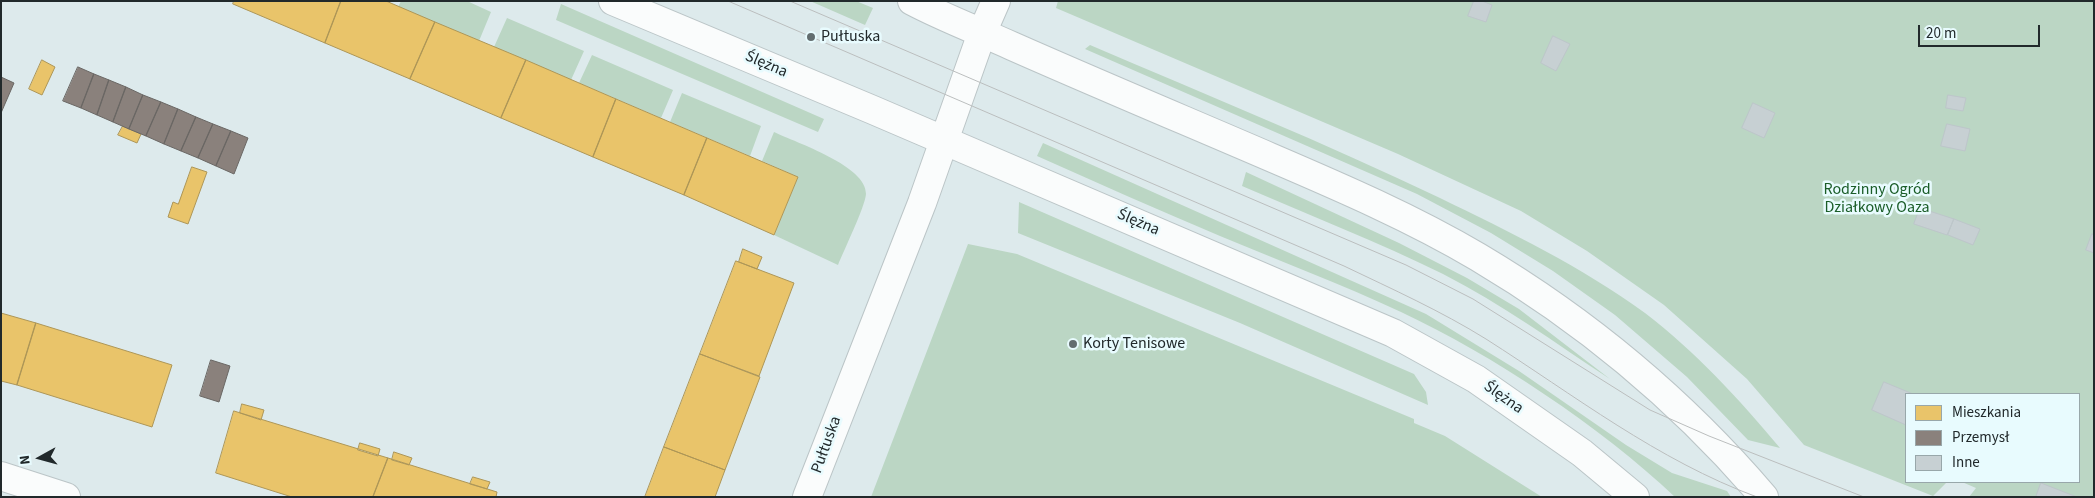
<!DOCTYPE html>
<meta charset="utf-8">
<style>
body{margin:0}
#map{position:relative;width:2095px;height:498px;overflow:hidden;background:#ddeaec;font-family:"Source Sans 3",sans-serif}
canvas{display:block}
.frame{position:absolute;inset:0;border:2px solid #21292b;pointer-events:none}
.legend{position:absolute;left:1905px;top:393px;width:175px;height:90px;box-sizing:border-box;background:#e8fbfe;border:1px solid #98a7aa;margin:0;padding:6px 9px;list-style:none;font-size:15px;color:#21292b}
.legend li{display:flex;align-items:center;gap:10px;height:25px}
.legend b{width:25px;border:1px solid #98a7aa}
.north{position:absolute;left:15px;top:433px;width:50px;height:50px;-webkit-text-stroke:4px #e8fbfe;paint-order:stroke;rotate:263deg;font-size:14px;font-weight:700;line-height:20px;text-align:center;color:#21292b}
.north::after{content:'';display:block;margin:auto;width:18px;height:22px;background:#21292b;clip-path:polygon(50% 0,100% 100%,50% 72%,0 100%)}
.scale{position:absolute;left:1918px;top:25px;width:122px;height:22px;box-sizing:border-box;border:2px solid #21292b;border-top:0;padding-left:6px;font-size:15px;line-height:18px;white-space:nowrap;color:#21292b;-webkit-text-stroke:4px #e8fbfe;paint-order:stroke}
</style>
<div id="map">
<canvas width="2095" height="498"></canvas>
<div class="frame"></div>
<ul class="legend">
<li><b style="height:14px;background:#e9c46a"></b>Mieszkania</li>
<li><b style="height:14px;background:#8a817c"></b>Przemysł</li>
<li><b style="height:14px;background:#c7d0d3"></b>Inne</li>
</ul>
<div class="north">N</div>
<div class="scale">20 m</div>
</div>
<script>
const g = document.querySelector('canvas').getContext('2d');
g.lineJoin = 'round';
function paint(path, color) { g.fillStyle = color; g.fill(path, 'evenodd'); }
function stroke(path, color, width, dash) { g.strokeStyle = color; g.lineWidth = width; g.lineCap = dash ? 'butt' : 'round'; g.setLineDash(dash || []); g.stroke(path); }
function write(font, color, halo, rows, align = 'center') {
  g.font = font + ' "Source Sans 3",sans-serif'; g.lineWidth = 5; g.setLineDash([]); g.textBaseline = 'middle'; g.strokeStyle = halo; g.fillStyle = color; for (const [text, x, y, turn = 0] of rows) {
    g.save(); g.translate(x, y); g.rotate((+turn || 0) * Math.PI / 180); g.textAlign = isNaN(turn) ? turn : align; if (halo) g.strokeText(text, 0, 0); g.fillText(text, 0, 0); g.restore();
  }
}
const green = new Path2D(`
 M401 1H467L491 12 479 41 398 7Z
 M810 1H856L873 8 865 25Z
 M1058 1H2094V497H1969L1976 488 1962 482H2079V394H1906V482H1947L1933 496 1804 445 1747 379 1664 305 1587 251 1521 211 1398 154 1056 8Z
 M561 4 824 119 818 132 556 20Z
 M507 18 584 51 571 80 494 47Z
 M1090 45C1207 95 1325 143 1440 198 1510 232 1582 267 1645 313 1695 351 1740 400 1780 448L1748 440 1687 377 1615 315 1553 271 1491 233 1417 194 1085 49Z
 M592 55 673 90 661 118 579 83Z
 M682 93 761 126 750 156 670 122Z
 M774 132C797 143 867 166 866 194 865 207 844 250 838 265L774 235 798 177 762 161Z
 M1043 143 1426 314 1519 371 1626 445 1672 473 1727 491 1731 497H1675C1601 427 1493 355 1401 312 1341 284 1280 261 1220 236 1158 210 1098 183 1037 156Z
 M1246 172 1399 243 1467 278 1519 309 1610 379C1555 343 1502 304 1443 274 1378 242 1309 215 1242 186Z
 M1019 202 1414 374 1426 392 1428 405 1240 323 1018 233Z
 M968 244 1017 254 1414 419V423L1445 436 1542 497H871Z`);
const homes = new Path2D(`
 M234 1H341L325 43 233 4Z
 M341 1H386L435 22 410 79 325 43Z
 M435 22 526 60 501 118 410 79Z
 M42 60 55 67 42 95 29 89Z
 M526 60 616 99 593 157 501 118Z
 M616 99 707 138 684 195 593 157Z
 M123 126 141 134 137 143 118 135Z
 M707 138 798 177 774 235 684 195Z
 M192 167 207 172 188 224 168 217 173 202 178 204Z
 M743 249 762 257 757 269 739 262Z
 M736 261 794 283 759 376 700 354Z
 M1 313 36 323 17 385 1 381Z
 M36 323 172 365 152 427 17 385Z
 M700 354 760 377 725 470 664 447Z
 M242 404 264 410 261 420 240 413Z
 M234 411 388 458 373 497H292L216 473Z
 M360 443 380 449 378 456 358 450Z
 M664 447 725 470 715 497H645Z
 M394 452 412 458 409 465 392 460Z
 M388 458 497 492 496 497H373Z
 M473 477 490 482 487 489 470 484Z`);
const industry = new Path2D(`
 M78 67 94 74 81 108 63 101Z
 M94 74 109 80 97 115 81 108Z
 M1 77 14 83 1 113Z
 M109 80 126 87 113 122 97 115Z
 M126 87 143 95 129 129 113 122Z
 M143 95 161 102 146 136 129 129Z
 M161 102 178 109 164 144 146 136Z
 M178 109 196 117 181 151 164 144Z
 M196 117 213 124 198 158 181 151Z
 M213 124 231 131 216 166 198 158Z
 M231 131 248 138 234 174 216 166Z
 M211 360 230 366 219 402 200 396Z`);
const building = new Path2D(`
 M1474 1H1482L1492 5 1486 22 1468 16Z
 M1553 36 1570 44 1556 71 1541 63Z
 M1948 95 1966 98 1963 111 1946 108Z
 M1753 103 1775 113 1764 138 1742 128Z
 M1947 124 1970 129 1965 151 1941 146Z
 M1920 208 1954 219 1947 235 1914 224Z
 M1954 219 1980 229 1973 245 1948 235Z
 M2092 234 2094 235V253L2086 250Z
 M1884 382 1913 394H1906V425L1872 410Z
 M2041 483 2077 497H2036Z`);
const minor = new Path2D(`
 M1 476 66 497
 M807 497 922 203 982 33 996 1`);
const secondary = new Path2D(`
 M613 1 873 110 1393 333 1476 379 1582 453 1635 497
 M912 1C944 18 979 31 1012 46 1098 84 1184 120 1270 157 1340 187 1412 218 1478 257 1586 321 1682 401 1764 497`);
const tram = new Path2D(`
 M728 1 1344 266C1392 289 1441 311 1486 339 1574 395 1657 460 1757 497
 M790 1 1406 265 1473 299 1650 410 1709 436 1864 497`);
const markers = [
 [811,37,5,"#636d6f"],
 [1073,344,5,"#636d6f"]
];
const poiNames = [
 ["Pułtuska",821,37],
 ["Korty Tenisowe",1083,344]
];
const streetNames = [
 ["Ślężna",766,65,23],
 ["Ślężna",1138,223,23],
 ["Ślężna",1503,398,35],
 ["Pułtuska",827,445,-70]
];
const parkNames = [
 ["Rodzinny Ogród",1877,190],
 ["Działkowy Oaza",1877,208]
];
paint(green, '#bbd6c4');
paint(homes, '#e9c46a');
stroke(homes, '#ad9657', 1);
paint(industry, '#8a817c');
stroke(industry, '#6a6764', 1);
paint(building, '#c7d0d3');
stroke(building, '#bdc6ca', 1);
stroke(minor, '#bbc5c7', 30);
stroke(secondary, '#bbc5c7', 30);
stroke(minor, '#fafcfc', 28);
stroke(secondary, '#fafcfc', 28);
stroke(tram, '#bbbebe', 1);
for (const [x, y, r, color] of markers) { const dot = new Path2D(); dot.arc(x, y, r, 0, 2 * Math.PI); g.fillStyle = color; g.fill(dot); stroke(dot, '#e8fbfe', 2); }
write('16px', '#21292b', '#e8fbfe', poiNames, 'left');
write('16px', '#21292b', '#e8fbfe', streetNames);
write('16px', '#1a5d28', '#e8fbfe', parkNames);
</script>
